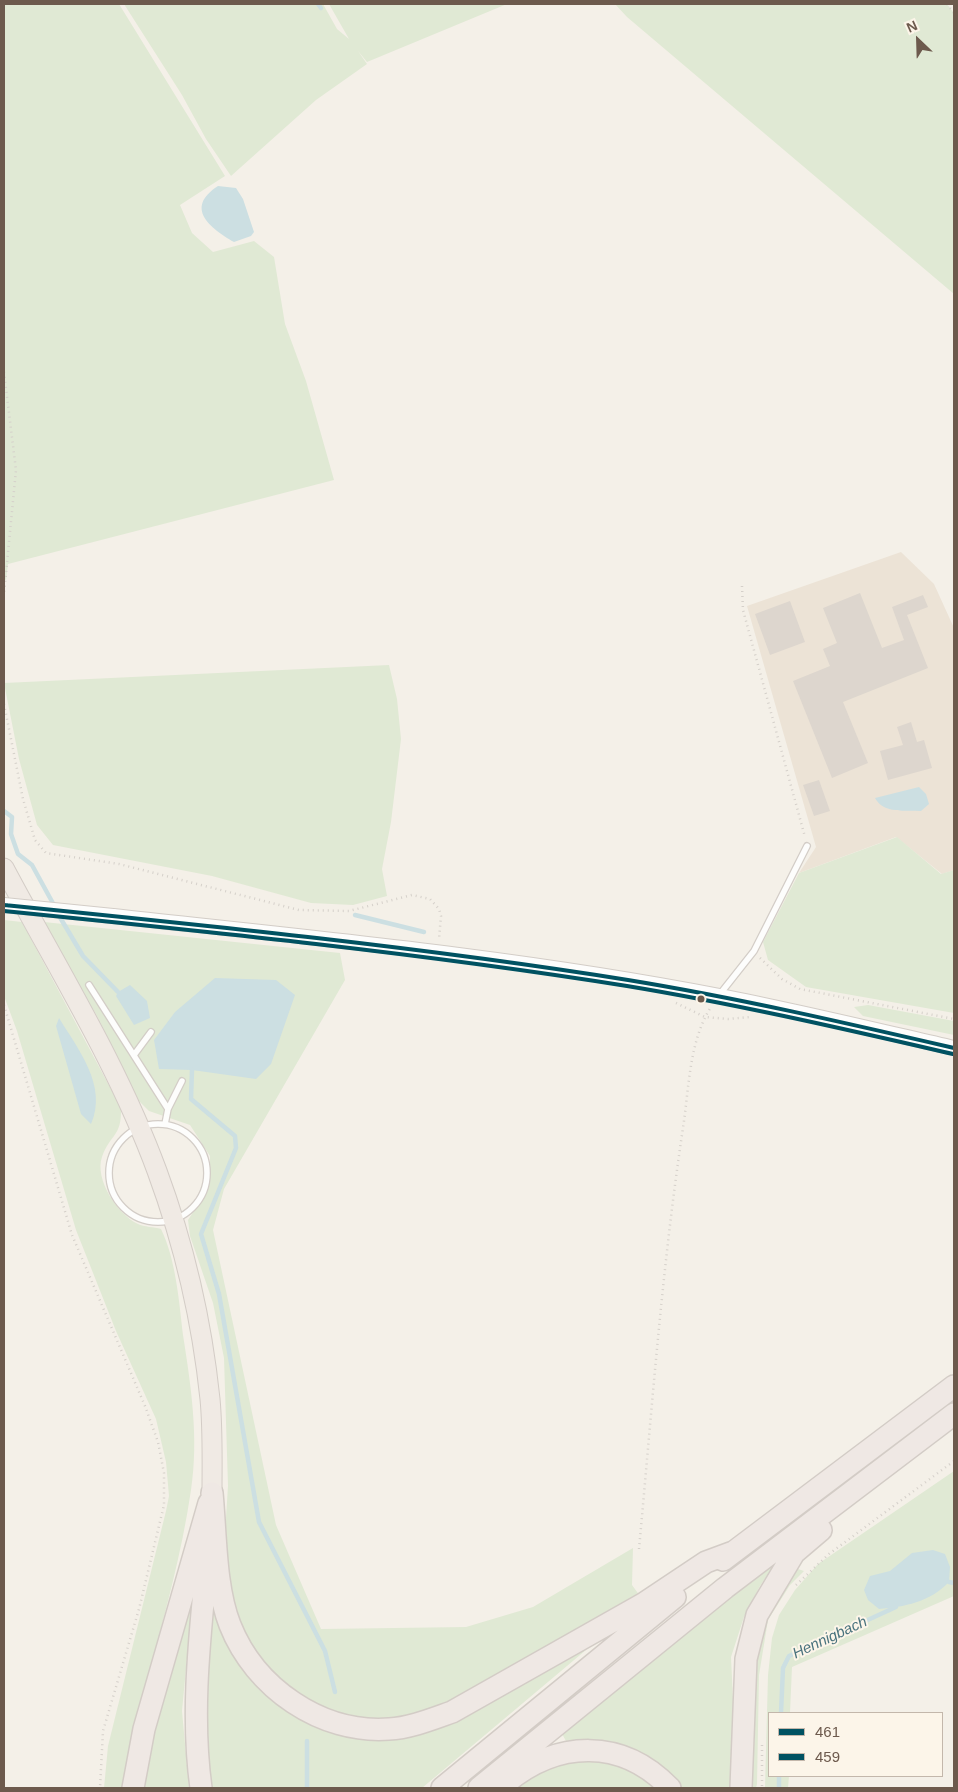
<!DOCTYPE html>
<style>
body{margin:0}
#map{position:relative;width:958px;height:1792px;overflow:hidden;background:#f4f0e8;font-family:Arial,sans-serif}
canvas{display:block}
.frame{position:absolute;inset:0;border:5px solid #6d5a4d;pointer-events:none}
.legend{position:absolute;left:768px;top:1712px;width:175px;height:65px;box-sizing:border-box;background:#fcf5e9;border:1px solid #c3b7ab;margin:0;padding:6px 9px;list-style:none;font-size:15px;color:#6d5a4d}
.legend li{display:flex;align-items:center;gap:10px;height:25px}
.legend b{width:25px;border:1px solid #c3b7ab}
.north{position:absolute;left:893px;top:15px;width:50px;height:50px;-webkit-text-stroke:4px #fcf5e9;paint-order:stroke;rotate:336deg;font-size:14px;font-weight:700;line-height:20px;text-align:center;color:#6d5a4d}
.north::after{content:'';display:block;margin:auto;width:18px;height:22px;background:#6d5a4d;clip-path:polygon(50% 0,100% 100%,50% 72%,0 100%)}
</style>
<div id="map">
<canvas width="958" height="1792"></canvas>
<div class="frame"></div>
<ul class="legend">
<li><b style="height:6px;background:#005262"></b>461</li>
<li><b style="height:6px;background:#005262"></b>459</li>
</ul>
<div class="north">N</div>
</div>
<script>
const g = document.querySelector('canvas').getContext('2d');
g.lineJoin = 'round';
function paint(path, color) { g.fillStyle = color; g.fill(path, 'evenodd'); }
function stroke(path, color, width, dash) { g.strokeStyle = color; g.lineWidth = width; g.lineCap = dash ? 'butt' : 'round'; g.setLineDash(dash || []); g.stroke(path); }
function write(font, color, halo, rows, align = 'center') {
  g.font = font + ' Arial,sans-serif'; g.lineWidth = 4; g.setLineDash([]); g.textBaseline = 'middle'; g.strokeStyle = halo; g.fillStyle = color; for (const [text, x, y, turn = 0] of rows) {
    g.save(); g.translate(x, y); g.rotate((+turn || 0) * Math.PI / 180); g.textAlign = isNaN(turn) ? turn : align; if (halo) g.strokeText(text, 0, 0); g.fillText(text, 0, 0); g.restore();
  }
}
const residential = new Path2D(`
 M901 552 934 584 954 628V870L942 874 896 837 799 873 816 847 747 606Z`);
const green = new Path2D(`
 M4 4H119L225 176 180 205 192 233 213 252 254 241 274 257 285 324 306 381 334 480 8 564 6 580 4 579Z
 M124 4H323L337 29 349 39 329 4H507L367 62 358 51 367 64 316 100 231 176 206 139 182 95Z
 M615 4H947L954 13V294L627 17Z
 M389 665 397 699 401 739 391 822 382 869 387 896 353 905 311 903 212 876 53 845 37 825 19 759 4 683Z
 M897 837 941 874 954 870V1013L806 987 768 960 763 942 799 873Z
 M4 920 22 922 121 1108C122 1137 110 1134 102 1157 94 1179 118 1215 138 1224 144 1227 154 1227 161 1229 176 1260 179 1301 183 1335 191 1386 199 1438 191 1490 182 1553 164 1616 148 1678 139 1714 128 1750 126 1788H104L108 1746 166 1511 169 1496 166 1462 156 1419 116 1331 76 1230 17 1031 4 996Z
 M44 922 340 953 345 980 224 1189 213 1230 276 1525 321 1629 466 1627 533 1607 633 1548 632 1585 640 1596 445 1706 400 1720 354 1719 318 1707 285 1687 256 1658 236 1624 224 1549 228 1486 224 1358 213 1303 190 1236 188 1220 201 1200 210 1179V1156L190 1125 149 1111 138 1100 98 1018Z
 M868 1005 954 1021V1035L863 1016 854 1007Z
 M954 1471V1596L792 1667 790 1713H769V1776H789L788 1788H765L768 1675 772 1638 779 1615 795 1590 818 1564Z
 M776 1562 760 1586 744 1617 731 1657 735 1742 732 1788H678L614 1745 581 1739 566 1741 561 1732Z
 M795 1568 804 1571 790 1585 768 1620 759 1675 757 1784 756 1788H745L759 1620Z
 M194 1584 182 1711 189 1788H141L142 1764Z
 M214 1602 238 1656 259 1688 296 1714 394 1736 574 1652 586 1650 422 1788H209L202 1717Z
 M563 1757 622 1760 663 1788H506Z`);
const water = new Path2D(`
 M218 186 236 188 243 199 254 232 251 236 234 242C210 228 184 208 218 186Z
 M919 787 926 794 929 804 921 811C904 810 884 814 875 798Z
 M215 978 276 980 295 995 271 1064 256 1079 192 1070 159 1069 154 1040 175 1012Z
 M130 985 147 1001 150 1018 134 1025 116 996 118 992Z
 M59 1018C78 1049 108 1086 91 1124L81 1114 56 1026Z
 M933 1550 945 1554 950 1567 949 1582C930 1602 904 1607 879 1609L868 1600 864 1590 870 1576 890 1571 912 1553Z`);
const stream = new Path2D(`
 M318 4 321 8
 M4 811 12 817 11 834 18 854 32 865 55 907
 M58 914 83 956 118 992
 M355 915 424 932
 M192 1070 191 1099 235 1136 236 1148 201 1234 219 1294 259 1522 325 1651 335 1692
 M949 1582 954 1583
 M781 1713 783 1668 789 1656 896 1607
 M307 1741V1788
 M779 1788V1776`);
const building = new Path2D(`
 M860 593 882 648 904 640 892 607 923 595 928 607 907 615 928 668 843 702 868 763 832 778 793 681 830 666 823 649 837 643 823 608Z
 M790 601 805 642 770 655 755 614Z
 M911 722 917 742 924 740 932 768 888 780 880 751 903 745 897 727Z
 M819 780 830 811 814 816 803 785Z`);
const path = new Path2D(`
 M947 4 954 13
 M4 372 16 470 4 594
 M742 586 743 610 805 837
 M4 704 23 799 35 840 46 853 119 864 299 910 349 911 412 895 430 899 439 909 441 916 439 939
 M760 958 782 979 800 989 954 1019
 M676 1003 705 1017 728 1019 750 1017
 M4 1005 72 1235 145 1406 158 1442 164 1473V1505L139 1609 103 1731 100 1788
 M639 1549C652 1409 662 1267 683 1128 689 1089 689 1041 711 1007
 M796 1585 829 1554 954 1461
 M762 1745V1788`);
const service = new Path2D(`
 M89 985 168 1109 165 1124
 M720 994 754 951 807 846
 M134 1055 151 1032
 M168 1109 182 1081
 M109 1173a49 49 0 1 1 98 0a49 49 0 1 1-98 0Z`);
const tertiary = new Path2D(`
 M113 916C315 938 519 957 720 996 798 1011 876 1030 954 1048`);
const trunk = new Path2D(`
 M4 868C57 968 118 1065 157 1171 184 1244 202 1322 210 1399 213 1430 212 1462 212 1493`);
const motorway = new Path2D(`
 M212 1493C216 1535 215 1587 230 1625 255 1688 321 1734 389 1729 410 1728 432 1719 452 1712L643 1604 706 1562 733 1552
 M723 1560 954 1386
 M506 1783C558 1740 622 1738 670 1788
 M133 1788 144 1729 209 1503
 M201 1788C190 1709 201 1628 208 1548
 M442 1788 675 1597
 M479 1788 725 1588 954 1414
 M741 1788 746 1659 757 1615 794 1553 821 1530`);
const tertiaryBridge = new Path2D(`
 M4 905 113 916`);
const bus1 = new Path2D(`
 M4 905C212 926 421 947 628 980 738 998 846 1023 954 1048`);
const bus2 = new Path2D(`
 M4 911C212 932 420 953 627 986 736 1004 844 1029 953 1054`);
const markers = [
 [701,999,4.5,"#6d5a4d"]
];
const waterNames = [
 ["Hennigbach",830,1638,-25]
];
paint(residential, '#ece3d6');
paint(green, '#e0e9d4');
paint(water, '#ccdfe2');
stroke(stream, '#ccdfe2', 4.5);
paint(building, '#ddd6ce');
stroke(service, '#d3cdc7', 8);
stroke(tertiary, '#d3cdc7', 16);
stroke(trunk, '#d3ccc6', 21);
stroke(motorway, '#d3ccc6', 24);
stroke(path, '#d5d0ca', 2.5, [1, 4]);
stroke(service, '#fdfdfc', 5.5);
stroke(tertiary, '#fdfdfc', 14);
stroke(trunk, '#f0eae4', 19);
stroke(motorway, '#efe8e4', 21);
stroke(tertiaryBridge, '#d3cdc7', 16, []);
stroke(tertiaryBridge, '#fdfdfc', 14);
stroke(bus1, '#005262', 4);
stroke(bus2, '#005262', 4);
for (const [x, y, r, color] of markers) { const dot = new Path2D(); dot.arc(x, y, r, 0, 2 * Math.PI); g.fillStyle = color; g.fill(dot); stroke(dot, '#fcf5e9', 2); }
write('italic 15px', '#4a737e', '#fcf5e9', waterNames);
</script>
